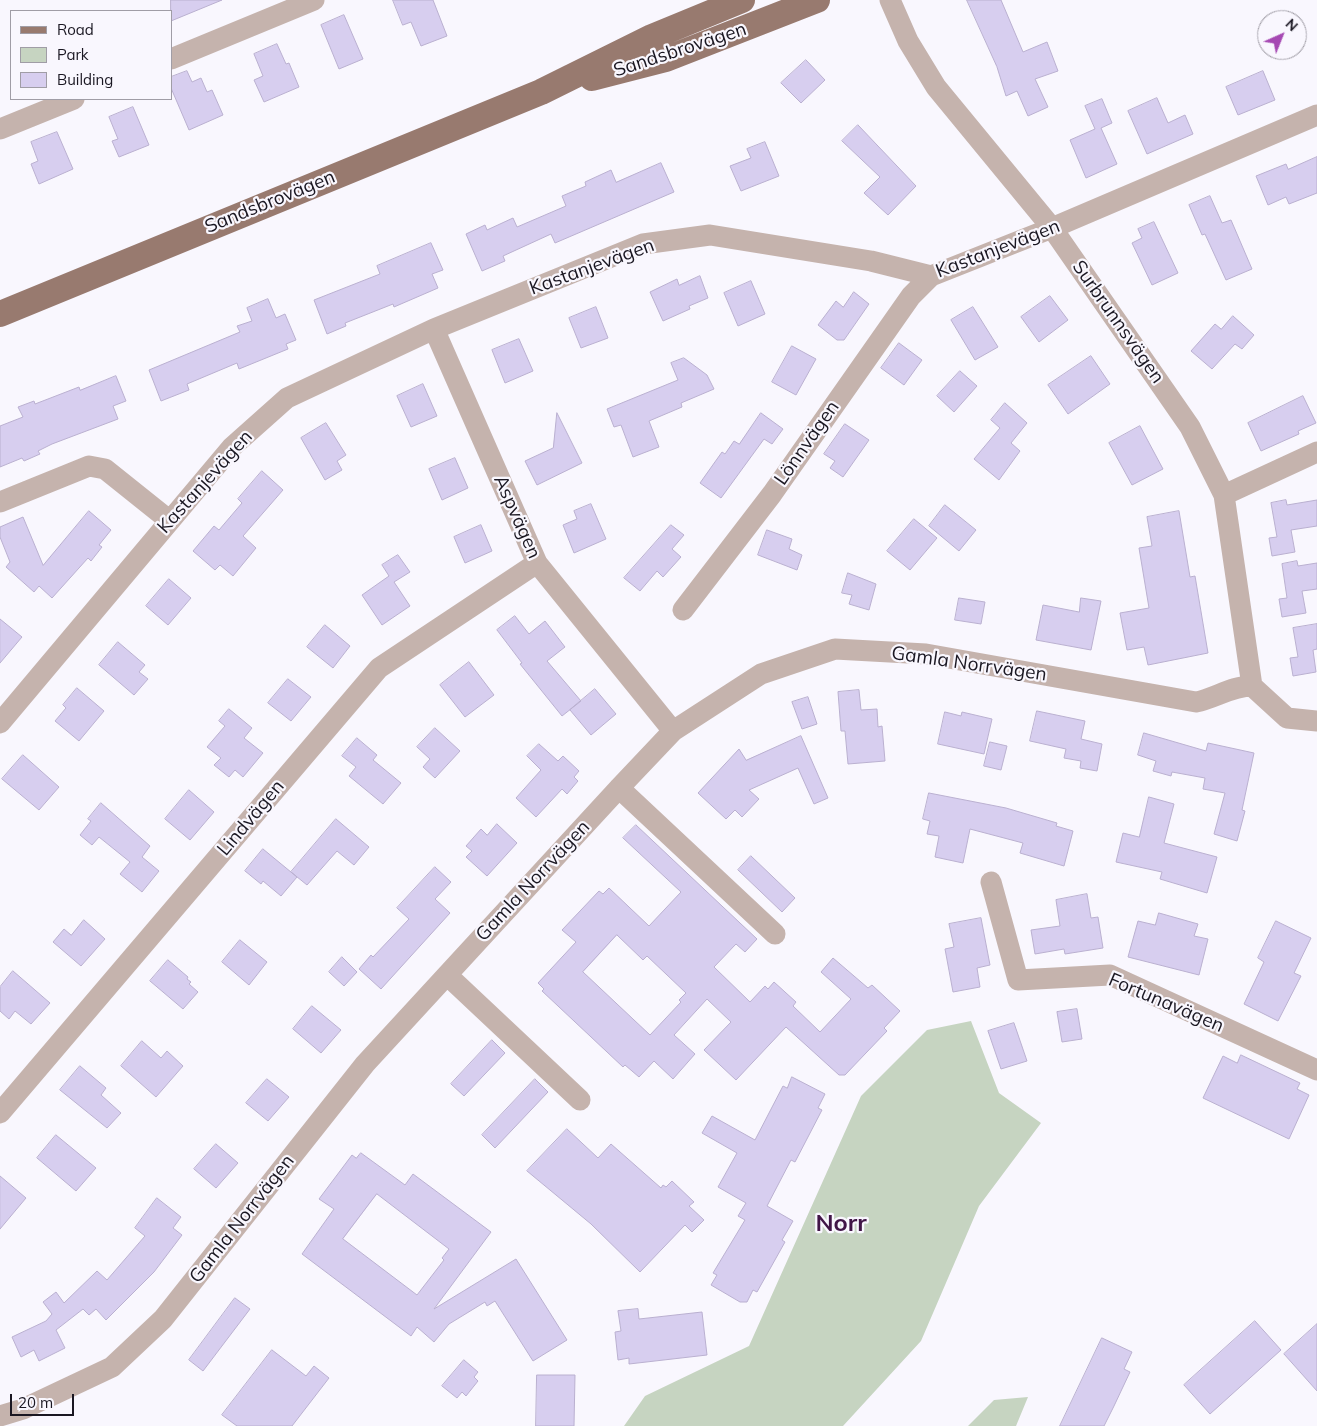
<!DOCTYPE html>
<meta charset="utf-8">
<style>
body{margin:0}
#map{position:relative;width:1317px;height:1426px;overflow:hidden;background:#f9f7fe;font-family:Mulish,sans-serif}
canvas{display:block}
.legend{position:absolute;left:10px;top:10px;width:162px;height:90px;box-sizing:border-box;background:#f9f7fe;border:1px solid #a09da6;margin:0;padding:6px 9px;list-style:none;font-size:15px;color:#1a1722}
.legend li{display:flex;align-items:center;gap:10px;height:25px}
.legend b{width:25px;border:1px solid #a09da6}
.north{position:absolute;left:1257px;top:10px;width:50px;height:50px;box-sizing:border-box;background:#f9f7fe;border:1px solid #a09da6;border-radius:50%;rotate:44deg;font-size:14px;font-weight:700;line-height:20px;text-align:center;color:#1a1722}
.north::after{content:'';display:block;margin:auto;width:18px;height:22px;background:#a649b3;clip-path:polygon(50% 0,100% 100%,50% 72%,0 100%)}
.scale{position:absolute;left:10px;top:1394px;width:64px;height:22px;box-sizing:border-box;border:2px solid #1a1722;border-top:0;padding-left:6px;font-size:15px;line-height:18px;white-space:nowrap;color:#1a1722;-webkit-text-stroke:4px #f9f7fe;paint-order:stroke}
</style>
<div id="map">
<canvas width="1317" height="1426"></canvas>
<ul class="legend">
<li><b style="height:6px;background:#987a6f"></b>Road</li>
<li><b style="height:14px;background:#c6d4c1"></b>Park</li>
<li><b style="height:14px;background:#d7ceef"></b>Building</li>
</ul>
<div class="north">N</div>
<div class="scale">20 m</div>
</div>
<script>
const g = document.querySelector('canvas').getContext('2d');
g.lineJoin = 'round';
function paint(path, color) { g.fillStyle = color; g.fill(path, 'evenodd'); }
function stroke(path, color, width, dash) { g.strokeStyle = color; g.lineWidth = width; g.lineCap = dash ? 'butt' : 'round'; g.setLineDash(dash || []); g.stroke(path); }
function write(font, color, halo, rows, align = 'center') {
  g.font = font + ' Mulish,sans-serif'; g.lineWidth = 4.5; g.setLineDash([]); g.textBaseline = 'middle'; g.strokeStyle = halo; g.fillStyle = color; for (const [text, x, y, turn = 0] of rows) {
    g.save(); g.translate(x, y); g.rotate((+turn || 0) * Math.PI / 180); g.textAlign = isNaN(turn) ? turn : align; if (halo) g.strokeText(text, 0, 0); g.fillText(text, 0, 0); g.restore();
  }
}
const green = new Path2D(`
 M971 1021 999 1093 1041 1123 979 1206 921 1341 843 1426H624L645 1396 749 1346 861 1096 927 1030Z
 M1028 1397 1016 1426H968L994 1400Z`);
const building = new Path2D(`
 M171 0H222L171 21Z
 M393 0H433L447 36 421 46 411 22 403 25Z
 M967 0H1001L1023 52 1047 42 1058 71 1035 79 1048 107 1028 116 1017 91 1006 96 997 67Z
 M344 15 363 59 339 69 321 25Z
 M277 44 286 64 289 63 299 87 264 102 254 80 263 76 254 54Z
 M806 60 825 80 801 103 781 83Z
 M187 71 192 82 201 78 207 92 212 90 223 115 189 130 171 88V77Z
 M1263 71 1275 100 1238 115 1226 87Z
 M1157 98 1168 123 1185 115 1193 134 1147 154 1128 111Z
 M1102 99 1112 123 1101 128 1117 164 1086 178 1070 140 1095 129 1085 106Z
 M133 107 149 145 119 157 112 141 118 139 109 117Z
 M858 125 916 186 888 215 864 193 880 177 842 141Z
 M57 132 73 169 39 184 31 164 38 161 31 142Z
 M765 142 779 176 741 191 730 166 751 158 747 149Z
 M1317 157V193L1289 204 1286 197 1268 205 1256 176 1286 164 1288 169Z
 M661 163 674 192 555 243 551 234 503 256 505 261 482 271 466 234 485 225 487 230 513 218 517 227 566 206 562 196 586 186 585 182 611 170 616 182Z
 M1210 196 1222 223 1231 220 1252 269 1226 280 1205 234 1202 235 1189 205Z
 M1154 222 1178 273 1152 285 1132 243 1142 238 1138 229Z
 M431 243 443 270 432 274 438 288 394 307 393 304 345 323 346 326 327 334 314 300 380 274 377 266Z
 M700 276 708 298 689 306 690 309 663 321 650 292 677 279 679 285Z
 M751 281 765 314 738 326 724 293Z
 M854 292 869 304 844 340H837L818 325 836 301 843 307Z
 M1050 296 1068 320 1039 342 1021 317Z
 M268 299 276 318 285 314 296 340 286 344 288 349 239 369 237 363 187 384 189 390 161 401 149 370 240 332 237 326 252 321 247 308Z
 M596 307 608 338 581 348 569 318Z
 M973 307 998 347 975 360 951 320Z
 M1233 316 1254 335 1242 349 1235 344 1212 369 1191 351 1215 324 1221 329Z
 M519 339 533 371 505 383 492 350Z
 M899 343 922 360 904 385 881 368Z
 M792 346 816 359 796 395 772 382Z
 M1091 356 1110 384 1068 414 1048 385Z
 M684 358 707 375 714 389 681 403 682 407 649 421 659 447 633 457 621 425 614 427 607 409 678 380 671 363Z
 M960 371 977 386 954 412 937 396Z
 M116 376 126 401 113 406 118 419 52 444 38 451 40 454 24 461 22 458 0 467V426L23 417 18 407 34 401 35 404 79 387 80 390Z
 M423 384 437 416 411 427 397 396Z
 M1303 396 1316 423 1298 431 1299 434 1261 451 1248 423Z
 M1005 403 1027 423 1011 443 1020 451 999 480 974 459 1000 428 991 420Z
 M557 413 582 463 537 485 525 461 553 448Z
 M761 413 783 429 772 444 764 439 721 498 700 483 722 452 725 454 734 441 739 444Z
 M326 423 346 455 337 461 342 470 325 480 301 438Z
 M845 424 869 440 843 477 830 468 835 461 824 454Z
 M1140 426 1163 469 1132 485 1109 443Z
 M455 458 468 488 442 500 429 469Z
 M262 471 283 490 243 536 256 548 233 576 220 565 215 570 193 551 214 526 219 530 242 503 238 499Z
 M1286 500 1287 505 1317 500V526L1291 530 1295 552 1272 556 1269 538 1277 537 1271 503Z
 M591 504 606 539 574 553 563 525 577 519 574 511Z
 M945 505 976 530 959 551 929 526Z
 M89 511 111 530 99 545 102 547 91 561 88 558 52 598 39 586 34 592 6 567 10 562 0 537V527L23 517 43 565Z
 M1179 511 1190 577 1195 576 1208 653 1148 665 1144 647 1127 650 1120 613 1149 608 1139 548 1152 546 1147 517Z
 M914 519 937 538 910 570 887 551Z
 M481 525 492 551 465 563 454 537Z
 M671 525 684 535 672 549 681 557 663 577 657 571 640 591 624 578Z
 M767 530 792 539 789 549 802 555 797 570 758 555Z
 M398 555 410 572 394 582 410 606 382 625 362 595 389 576 382 565Z
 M1297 561 1298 566 1317 563V589L1302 591 1306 613 1282 617 1279 599 1287 598 1282 564Z
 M848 573 876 584 869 610 849 604 852 595 842 593Z
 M169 579 191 598 168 625 146 606Z
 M959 598 985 602 981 624 955 620Z
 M1081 598 1101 601 1091 650 1036 640 1043 605 1079 612Z
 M515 616 529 634 545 621 565 647 547 661 581 701 562 716 520 664 522 663 497 630Z
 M0 619 22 637 0 663Z
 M1317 624V649L1313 650 1316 672 1293 676 1290 658 1298 657 1293 628Z
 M325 625 350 646 333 668 307 647Z
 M118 642 145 665 139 672 148 679 134 695 99 665Z
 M469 662 494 695 465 717 440 685Z
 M288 679 311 697 291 721 268 703Z
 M77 688 104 711 79 741 55 721 66 708 63 705Z
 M595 689 616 714 591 735 570 710Z
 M859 690 861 710 877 709 878 727 882 726 885 761 848 764 845 731H841L838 692Z
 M808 697 817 724 802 729 792 702Z
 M229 709 252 728 244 738 263 753 243 777 235 770 229 777 214 765 221 758 207 747 225 726 219 721Z
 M1037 711 1085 721 1081 739 1102 744 1097 771 1080 768 1081 761 1064 758 1066 749 1030 741Z
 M945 712 961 716 962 712 992 719 984 754 938 744Z
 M435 728 460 751 435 778 423 767 430 759 417 747Z
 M1144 733 1206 751 1208 743 1254 753 1242 810 1245 811 1237 841 1214 834 1225 793 1203 789 1205 778 1172 772 1171 776 1153 771 1156 761 1138 755Z
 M801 736 828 798 814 804 798 768 749 790 759 799 742 817 735 810 726 819 698 793 739 749 746 760Z
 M357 738 377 755 373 760 401 783 383 804 349 776 356 767 342 756Z
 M990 742 1007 746 1001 770 984 766Z
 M539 744 558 761 563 756 579 771 574 777 578 781 567 794 562 789 536 817 516 798 541 770 527 756Z
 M23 755 59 787 39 810 2 779Z
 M189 790 214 812 190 840 165 819Z
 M929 793 1006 808 1057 823 1056 826 1073 831 1064 866 1020 853 1023 843 970 829 963 863 935 857 939 836 927 834 930 821 923 819Z
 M1149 797 1174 804 1164 843 1217 857 1207 893 1160 879 1162 872 1116 862 1123 833 1139 837Z
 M101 803 150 846 142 857 159 871 142 892 120 874 130 862 99 837 92 845 80 835 91 821 88 819Z
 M336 819 369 847 354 865 337 851 307 885 291 872Z
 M497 824 517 843 487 876 466 857 472 851 466 846 481 829 487 835Z
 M636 825 757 939 745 952 736 944 714 967 750 1002 765 986 768 989 774 982 796 1002 793 1006 820 1032 851 999 821 972 833 958 868 988 872 985 900 1011 884 1028 887 1031 845 1075H839L786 1027 736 1080 704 1050 731 1022 707 999 674 1035 695 1054 673 1079 654 1061 639 1077 625 1065 623 1067 542 991 544 989 538 983 576 942 562 930 599 891 603 894 609 888 649 926 681 892 623 838ZM617 935 643 960 647 956 686 993 679 1000 681 1002 650 1035 583 972Z
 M263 849 297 877 281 896 263 881 261 884 245 871Z
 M751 856 795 898 782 912 738 870Z
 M435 867 451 882 435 899 450 913 381 989 359 969 371 955 373 957 409 919 397 908Z
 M1087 894 1091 918 1098 917 1103 948 1065 954 1064 949 1035 954 1031 930 1060 926 1056 900Z
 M1159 913 1198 924 1194 936 1208 939 1199 975 1128 957 1138 921 1155 925Z
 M981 918 990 965 977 968 980 987 953 992 945 949 954 947 949 924Z
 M84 920 105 939 81 966 53 942 64 929 71 935Z
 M1276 921 1311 938 1294 973 1301 976 1278 1021 1244 1004 1264 962 1258 958Z
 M240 940 267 962 249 985 222 962Z
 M342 957 357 972 344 986 329 972Z
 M168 960 188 977 187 979 191 982 189 984 198 992 183 1009 150 981Z
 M13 971 50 1003 31 1024 15 1011 9 1019 0 1011V987Z
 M312 1006 341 1030 321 1053 293 1029Z
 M1077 1009 1082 1039 1062 1042 1057 1012Z
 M1014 1023 1027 1061 1001 1069 988 1031Z
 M492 1040 505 1053 464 1096 451 1084Z
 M142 1041 161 1058 167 1051 183 1066 156 1097 121 1066Z
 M1241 1055 1300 1083 1297 1089 1309 1095 1289 1139 1203 1098 1223 1056 1237 1063Z
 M80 1066 106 1088 101 1095 121 1113 107 1128 60 1090Z
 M792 1077 825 1094 818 1108 822 1110 795 1162 791 1160 767 1206 793 1221 782 1240 785 1242 757 1292 753 1290 747 1302H740L711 1285 717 1275 713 1273 745 1220 738 1216 746 1203 718 1187 737 1153 702 1133 712 1116 755 1140 783 1086 787 1088Z
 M267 1079 289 1097 268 1121 246 1103Z
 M535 1079 548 1092 495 1148 482 1135Z
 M567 1129 598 1158 611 1144 661 1188 663 1185 666 1187 672 1181 694 1202 689 1206 704 1220 692 1232 685 1225 640 1272 591 1224 527 1171Z
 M56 1135 96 1168 76 1191 37 1158Z
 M216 1144 238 1163 216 1188 194 1169Z
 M361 1153 405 1185 413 1174 491 1232 434 1309 516 1259 567 1340 533 1361 495 1301 487 1306 485 1302 449 1324 434 1342 417 1327 411 1336 302 1254 334 1209 319 1199 352 1155 356 1158ZM377 1194 449 1249 442 1258 444 1260 417 1295 343 1239Z
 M0 1176 26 1198 0 1229Z
 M157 1198 181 1217 173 1228 182 1235 154 1272 106 1320 96 1309 89 1315 83 1309 56 1330 65 1348 39 1361 34 1350 21 1357 12 1337 46 1321 52 1314 43 1302 56 1292 64 1303 97 1271 107 1280 145 1236 135 1228Z
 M235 1298 250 1309 203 1371 189 1360Z
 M638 1309 639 1319 702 1312 707 1355 629 1364V1358L618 1360 615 1332 621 1331 618 1311Z
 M1255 1321 1281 1350 1210 1414 1184 1385Z
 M1317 1324V1391L1284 1354Z
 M1102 1338 1132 1352 1124 1369 1130 1372 1114 1406 1104 1426H1060Z
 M272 1350 306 1376 314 1366 329 1378 292 1426H237L222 1415Z
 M464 1360 478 1372 474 1377 478 1381 466 1396 462 1392 457 1398 442 1386Z
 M537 1375H575L574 1426H536Z`);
const minor = new Path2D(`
 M890 0 908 41 936 87 1052 228 1190 427 1224 495 1252 686
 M171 59 314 0
 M0 129 74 99
 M434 329 537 563 673 731
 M1224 495 1317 452
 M0 502 89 466 105 469 170 521
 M683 610 772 494 911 296 931 276
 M0 723 232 447 287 398 434 329 643 244 710 235 871 261 931 276 1052 228 1317 115
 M619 788 775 934
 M991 882 1018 980 1110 975 1317 1070
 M447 975 580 1100
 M0 1113 379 668 537 563
 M0 1416 23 1409 112 1367 163 1319 365 1064 619 788 673 731 761 674 835 649 926 654 1196 702C1215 698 1232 686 1252 686L1287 718 1317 721`);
const major = new Path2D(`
 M592 78 666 59 817 0
 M0 314 541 92 652 37 742 0`);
const streetNames = [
 ["Sandsbrovägen",680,50,-18],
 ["Sandsbrovägen",270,202,-22],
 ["Kastanjevägen",998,249,-21],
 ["Kastanjevägen",592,267,-20],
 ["Surbrunnsvägen",1118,322,55],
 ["Lönnvägen",807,443,-55],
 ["Kastanjevägen",205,482,-48],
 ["Aspvägen",517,517,66],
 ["Gamla Norrvägen",969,664,8],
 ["Lindvägen",251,818,-50],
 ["Gamla Norrvägen",533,881,-47],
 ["Fortunavägen",1166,1003,23],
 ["Gamla Norrvägen",242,1219,-52]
];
const districtNames = [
 ["Norr",841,1224]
];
paint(green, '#c6d4c1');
paint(building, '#d7ceef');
stroke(building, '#bab0d0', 1);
stroke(minor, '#c5b3ad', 21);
stroke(major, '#987a6f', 26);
write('19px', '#1a1722', '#f9f7fe', streetNames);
write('bold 24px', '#411547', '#f9f7fe', districtNames);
</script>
